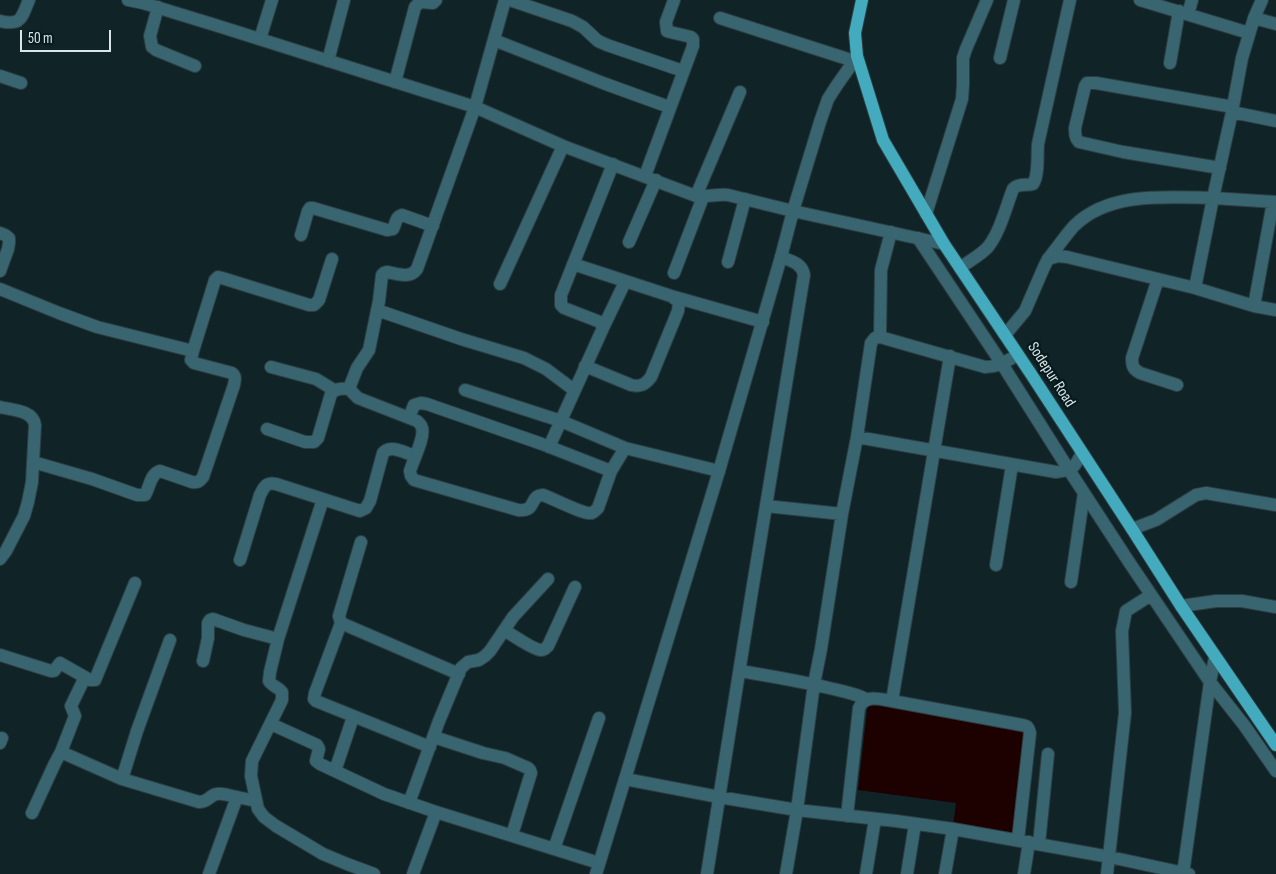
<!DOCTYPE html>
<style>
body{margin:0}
#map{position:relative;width:1276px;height:874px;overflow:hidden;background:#102327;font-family:"Sofia Sans Condensed",sans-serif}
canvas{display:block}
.scale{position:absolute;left:20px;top:30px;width:91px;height:22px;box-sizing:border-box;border:2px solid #d9e5e7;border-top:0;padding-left:6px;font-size:15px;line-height:18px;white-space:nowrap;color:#d9e5e7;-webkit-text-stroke:4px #071a1d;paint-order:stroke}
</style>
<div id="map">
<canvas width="1276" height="874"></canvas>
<div class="scale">50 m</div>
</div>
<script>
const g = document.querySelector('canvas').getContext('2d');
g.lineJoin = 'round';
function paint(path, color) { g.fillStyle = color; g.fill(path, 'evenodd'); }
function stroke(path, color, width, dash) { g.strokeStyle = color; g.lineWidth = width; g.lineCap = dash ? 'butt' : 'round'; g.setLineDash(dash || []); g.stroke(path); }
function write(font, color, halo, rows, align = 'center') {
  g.font = font + ' "Sofia Sans Condensed",sans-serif'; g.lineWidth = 4.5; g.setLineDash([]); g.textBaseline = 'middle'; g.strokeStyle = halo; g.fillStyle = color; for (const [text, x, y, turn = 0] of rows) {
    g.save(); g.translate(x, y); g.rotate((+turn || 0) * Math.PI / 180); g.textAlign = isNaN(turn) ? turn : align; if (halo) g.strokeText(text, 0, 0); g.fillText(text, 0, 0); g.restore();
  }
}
const water = new Path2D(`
 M868 703 1024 728 1016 838 953 827 956 803 858 790Z`);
const minor = new Path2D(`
 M505 0 475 107 417 269C410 279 398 274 387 272L384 273 382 275 379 301 369 350 357 368 350 386 351 391 358 398 417 421C420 424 421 424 422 428 425 438 413 460 410 471L411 476 414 480 518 510C538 512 528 496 543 495 552 498 584 515 592 513 594 512 596 510 598 508L611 471 625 448 719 471
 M510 0 572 21 583 27 598 41 607 45 683 71
 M1140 0 1249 33
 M158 7 150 36 152 47 156 50 195 66
 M1188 14 1192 0
 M720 18 854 61
 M1254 18 1276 24
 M260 39 272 0
 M494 40 603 83 669 107
 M1000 58 1014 0
 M328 61 344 0
 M1170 63 1179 11
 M0 76 21 83
 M395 82 415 7 420 2 433 3 436 0
 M1232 112 1276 121
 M1220 168 1123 152 1079 142C1075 138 1075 134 1075 128L1085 86 1087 83H1096L1233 107
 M645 176 693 46V39L691 37 670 32 667 31 666 22 674 0
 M696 196 740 92
 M926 214 962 99 963 85V58L966 49 987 0
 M0 233 5 235 9 238V243L8 249 0 271
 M301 235 308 211 310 208H313L387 230 393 229C396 224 395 217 402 215L433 226
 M918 238 1002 364 1069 470 1129 562 1210 682 1244 725 1276 771
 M629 242 656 180
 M1048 259C1057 248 1065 236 1074 226 1109 191 1168 197 1213 198L1232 112 1242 58 1254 18 1262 0
 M728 262 745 199
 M573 264 671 296 679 302 678 311 651 377C645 385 640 387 631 385L585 366
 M960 268C969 261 981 255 988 247 1000 232 1006 207 1013 189 1018 183 1026 186 1033 184 1039 175 1037 156 1038 144L1070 0
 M674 273 703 197
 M1158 279 1132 358C1132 366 1133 369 1140 373L1177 385
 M500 284 563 146
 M1195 288 1254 306 1276 310
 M0 289 59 313 97 327 193 351
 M671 296 763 322
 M1254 306 1273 202
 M377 310 461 339 524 358 546 369 574 390
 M603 328 625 282
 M1005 335 1025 311 1044 267 1048 259 1058 256 1067 257 1195 288 1213 198 1276 202
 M880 337 881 270 891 232
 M271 367 316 379 334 390
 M465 390 561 421 625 448
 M0 407C12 410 33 410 35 425L32 482 28 502 24 516 6 551 0 559
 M409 418 414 405 421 403 427 404 542 444 611 471
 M267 429 305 442H314L318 438 331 394C337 387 343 389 350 389
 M857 437 1056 472C1074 470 1074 468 1082 453
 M549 447 603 328 600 322 564 308 561 305V295L613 164
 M33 462 92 479 137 495H145C150 487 150 474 160 471L192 482C198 483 200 481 203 477L234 385C235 380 236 376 232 373L194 363 191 360 193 351 215 280 218 277 222 278 309 305H314L319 300 332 259
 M323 499 278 639 270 672 269 681C272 686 278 687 282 692V700L252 761 251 776 258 809 264 817 276 826 323 854 347 864 374 874
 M766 506 842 514
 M1132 529 1156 520 1196 495 1206 493 1276 505
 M361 542 339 616 341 623 459 674
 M240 560 260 495C264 487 266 482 276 484L360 511 366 508 370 501 383 453C391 444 405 453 415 456
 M996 565 1012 465
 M1071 582 1084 493
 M1181 606 1216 601H1242L1276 607
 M341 623 315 693 314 699 316 701 430 747
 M504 630C511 634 534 650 541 650 545 650 545 648 548 646L575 587
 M0 655 51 671H54L60 663 90 680H95L135 583
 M203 661 208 638V623L210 620 213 619 244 630 278 639
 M740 671C770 676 800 681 829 688 841 691 854 693 866 699
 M892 701 950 356
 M271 724 317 745 319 749 316 761 320 764 384 794 436 812
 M434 737 483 753 505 758 528 768 530 770 531 773 512 835
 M0 743 2 738
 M61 752 75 716 71 706 85 677
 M335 771 353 717
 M122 779 137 731 170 640
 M625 779 719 797 797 810 896 821 953 829 1110 857 1189 874
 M409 803 439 721 461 668 468 662 479 660 485 656 490 651 513 617 548 579
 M32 813 55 763 61 752 122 779 199 802C209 802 209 795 217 794 223 793 231 796 237 797
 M847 816 859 708C865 694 879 699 892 701L1022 725C1028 726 1029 728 1030 733L1018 840
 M1039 844 1048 754
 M554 849 599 718
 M209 874 237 797 256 801
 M413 874 436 812 599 863
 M707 874 752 591 804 275C802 263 791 261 781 257
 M786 874 797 810 814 684 821 649 842 514 857 437 871 343 875 338 880 337 985 367C999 367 1006 361 1018 355
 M866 874 875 819
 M907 874 915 824
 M945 874 953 829
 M1024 874 1029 842
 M1107 874 1125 713 1122 631 1126 611 1151 595
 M1183 874 1210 682 1215 657`);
const tertiary = new Path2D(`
 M128 0 143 3 215 25 475 107 563 146 696 196C707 197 717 194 728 195L793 211 944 244
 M0 21C22 26 21 18 29 0
 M596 874 719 471 781 257 793 211 820 122 828 99 837 85 854 61 857 56`);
const primary = new Path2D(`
 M862 0 855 33 857 56 883 140 944 244 1031 374 1132 529 1181 606 1276 745`);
const streetNames = [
 ["Sodepur Road",1051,375,57]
];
paint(water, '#1c0100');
stroke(minor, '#2c3e42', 14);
stroke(tertiary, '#2c3e42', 14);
stroke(primary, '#2c3e42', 14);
stroke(minor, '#38656f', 12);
stroke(tertiary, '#38656f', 12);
stroke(primary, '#44abbf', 12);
write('16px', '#d9e5e7', '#071a1d', streetNames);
</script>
